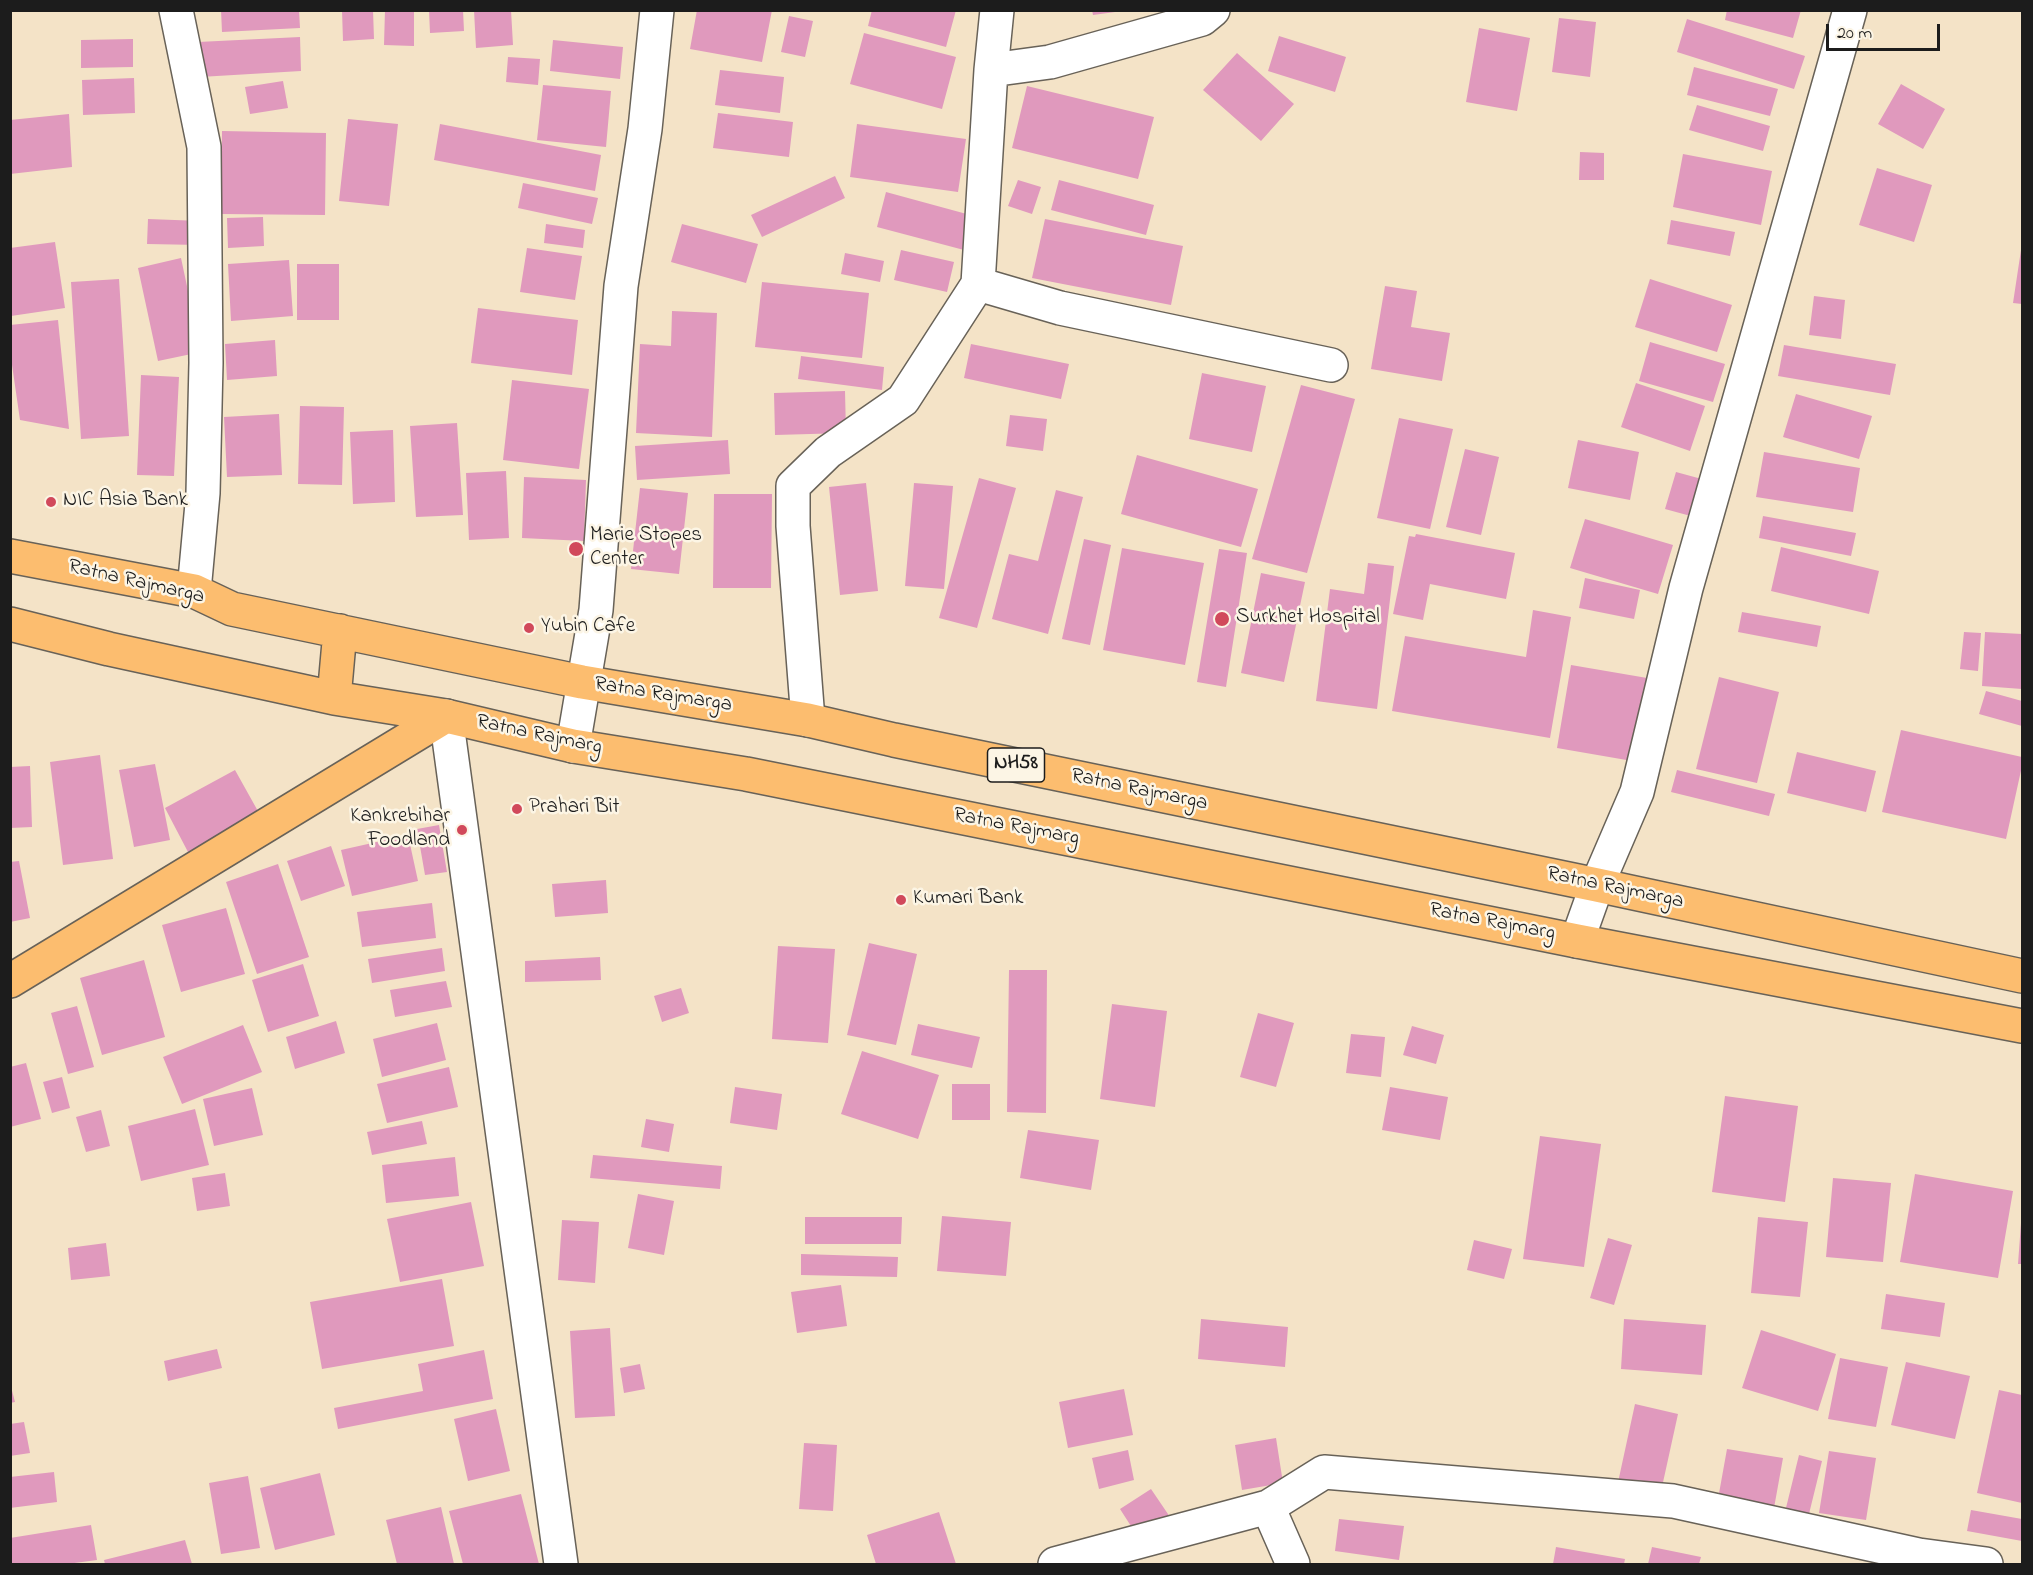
<!DOCTYPE html>
<style>
body{margin:0}
#map{position:relative;width:2033px;height:1575px;overflow:hidden;background:#f4e3c7;font-family:"Indie Flower",sans-serif}
canvas{display:block}
.frame{position:absolute;inset:0;border:12px solid #1c1c1c;pointer-events:none}
.scale{position:absolute;left:1826px;top:24px;width:114px;height:27px;box-sizing:border-box;border:3px solid #1c1c1c;border-top:0;padding-left:8px;font-size:18px;line-height:21px;white-space:nowrap;color:#1c1c1c;-webkit-text-stroke:4px #fcf5e5;paint-order:stroke}
</style>
<div id="map">
<canvas width="2033" height="1575"></canvas>
<div class="frame"></div>
<div class="scale">20 m</div>
</div>
<script>
const g = document.querySelector('canvas').getContext('2d');
g.lineJoin = 'round';
function paint(path, color) { g.fillStyle = color; g.fill(path, 'evenodd'); }
function stroke(path, color, width, dash) { g.strokeStyle = color; g.lineWidth = width; g.lineCap = dash ? 'butt' : 'round'; g.setLineDash(dash || []); g.stroke(path); }
function write(font, color, halo, rows, align = 'center') {
  g.font = font + ' "Indie Flower",sans-serif'; g.lineWidth = 5; g.setLineDash([]); g.textBaseline = 'middle'; g.strokeStyle = halo; g.fillStyle = color; for (const [text, x, y, turn = 0] of rows) {
    g.save(); g.translate(x, y); g.rotate((+turn || 0) * Math.PI / 180); g.textAlign = isNaN(turn) ? turn : align; if (halo) g.strokeText(text, 0, 0); g.fillText(text, 0, 0); g.restore();
  }
}
const building = new Path2D(`
 M221 10H299L300 28 222 32Z
 M342 10H373L374 39 343 41Z
 M385 10H414V46L384 45Z
 M429 10H463L464 31 430 33Z
 M474 10H511L513 45 476 48Z
 M697 10H772L762 62 690 49Z
 M872 10H956L946 47 868 26Z
 M1092 10H1115V12L1093 15Z
 M1727 10H1801L1793 38 1725 20Z
 M789 16 813 21 805 57 781 52Z
 M1559 18 1596 22 1590 77 1552 72Z
 M1687 19 1805 56 1794 89 1677 52Z
 M1479 28 1530 38 1517 111 1466 102Z
 M864 33 956 57 942 109 850 84Z
 M1279 36 1346 57 1335 92 1268 71Z
 M300 37 301 71 200 77 198 42Z
 M133 39V67L81 68V40Z
 M553 40 623 47 620 79 550 71Z
 M1237 53 1294 104 1261 141 1203 90Z
 M508 57 540 59 538 85 506 82Z
 M1694 67 1778 89 1770 116 1687 95Z
 M720 70 784 77 780 113 715 105Z
 M134 78 135 113 83 115 82 80Z
 M283 81 288 108 250 114 245 87Z
 M1901 84 1945 109 1923 149 1878 124Z
 M543 85 611 91 606 147 537 140Z
 M1027 86 1154 117 1138 179 1012 148Z
 M1697 105 1770 126 1763 151 1689 130Z
 M718 113 793 122 789 157 713 148Z
 M69 114 72 167 10 174V120Z
 M348 119 398 124 389 206 339 201Z
 M440 124 601 155 595 191 434 160Z
 M857 124 966 139 958 192 850 177Z
 M222 131 326 133 325 215 221 214Z
 M1580 152 1604 153V180H1579Z
 M1683 154 1772 171 1761 225 1673 207Z
 M1877 168 1932 185 1914 242 1859 225Z
 M835 176 845 198 762 237 751 215Z
 M1018 180 1041 187 1032 214 1008 206Z
 M1059 180 1154 205 1146 235 1051 210Z
 M523 183 598 198 592 224 518 208Z
 M886 192 974 216 964 250 877 227Z
 M263 217 264 246 228 248 227 218Z
 M148 219 201 221 200 245 147 244Z
 M1045 219 1183 246 1171 305 1032 278Z
 M1671 220 1735 232 1730 256 1667 244Z
 M546 224 585 230 583 248 544 243Z
 M682 224 758 244 746 283 671 262Z
 M55 242 65 308 11 316 10 248Z
 M527 248 582 256 575 300 520 292Z
 M901 250 954 262 947 292 894 280Z
 M2021 250H2022V304L2013 303Z
 M845 253 884 261 880 282 841 274Z
 M181 258 201 352 158 361 138 268Z
 M289 260 293 316 231 321 228 264Z
 M297 264H339V320H297Z
 M119 279 129 436 81 439 71 282Z
 M1650 279 1732 305 1717 352 1635 327Z
 M762 282 869 293 862 358 755 347Z
 M1385 286 1417 291 1411 327 1450 333 1442 381 1371 369Z
 M1814 296 1845 300 1841 339 1809 335Z
 M478 308 578 320 572 375 471 363Z
 M672 311 717 313 712 437 636 433 640 344 671 346Z
 M58 320 69 429 20 420 10 351V325Z
 M275 340 277 376 227 380 225 344Z
 M1650 342 1725 364 1713 402 1639 381Z
 M971 344 1069 364 1061 399 964 378Z
 M1784 345 1896 364 1890 395 1778 376Z
 M801 356 884 367 882 390 798 379Z
 M1202 373 1266 386 1252 452 1189 439Z
 M141 375 179 377 174 476 137 475Z
 M512 380 589 389 579 469 503 460Z
 M1636 383 1705 406 1690 451 1621 427Z
 M1301 385 1355 399 1307 573 1252 559Z
 M845 391 846 433 775 435 774 393Z
 M1796 394 1872 416 1859 459 1783 437Z
 M300 406 344 407 342 485 298 484Z
 M279 414 282 475 227 477 224 417Z
 M1010 415 1047 419 1043 451 1006 446Z
 M1399 418 1453 429 1430 529 1377 518Z
 M457 423 463 515 416 517 410 426Z
 M393 430 395 502 353 504 350 432Z
 M728 440 730 474 637 480 635 446Z
 M1578 440 1639 452 1630 500 1568 488Z
 M1465 449 1499 457 1481 535 1446 527Z
 M1764 452 1860 468 1853 512 1756 497Z
 M1137 455 1258 489 1241 547 1121 514Z
 M506 471 509 538 469 540 466 473Z
 M1676 472 1709 481 1698 518 1665 509Z
 M524 477 586 480 584 541 522 538Z
 M979 478 1016 488 977 628 939 618Z
 M866 483 878 591 840 595 829 487Z
 M914 483 953 486 944 589 905 586Z
 M640 488 688 493 679 574 631 569Z
 M1056 490 1083 497 1048 634 992 619 1009 554 1038 561Z
 M714 494H772L771 588H713Z
 M1763 516 1856 533 1851 556 1759 538Z
 M1585 519 1673 545 1658 594 1570 568Z
 M1416 534 1515 553 1506 599 1430 584 1423 620 1393 614 1409 536 1415 537Z
 M1084 539 1111 545 1090 645 1062 639Z
 M1781 547 1879 571 1869 614 1771 591Z
 M1122 548 1204 563 1185 665 1103 650Z
 M1219 549 1247 553 1226 687 1197 682Z
 M1368 563 1394 566 1377 709 1316 701 1330 589 1364 594Z
 M1261 573 1305 582 1284 682 1241 673Z
 M1585 578 1640 590 1634 619 1579 608Z
 M1533 610 1571 617 1550 738 1392 711 1405 636 1526 657Z
 M1742 612 1821 626 1817 647 1738 632Z
 M1964 632 1981 633 1978 671 1960 669Z
 M1985 632 2022 634V689L1982 686Z
 M1571 665 1653 679 1638 762 1557 748Z
 M1719 677 1779 692 1757 783 1696 769Z
 M1986 691 2022 701V726L1979 714Z
 M1901 730 2022 757V766L2006 839 1882 812Z
 M1797 752 1876 771 1866 812 1787 793Z
 M100 755 113 859 63 865 50 762Z
 M155 764 170 840 134 847 119 770Z
 M30 766 32 827 10 828V767Z
 M235 770 259 813 188 852 165 808Z
 M1677 770 1775 794 1769 816 1671 792Z
 M439 825 447 872 425 875 417 829Z
 M408 835 418 881 352 896 341 850Z
 M331 846 345 886 301 901 287 861Z
 M19 861 30 918 10 922V862Z
 M278 864 309 957 257 974 226 882Z
 M606 880 608 913 555 917 552 884Z
 M432 903 436 938 362 947 357 912Z
 M226 908 245 974 181 992 162 925Z
 M869 943 917 954 896 1045 847 1035Z
 M778 946 835 949 828 1043 772 1039Z
 M442 948 445 971 372 983 368 959Z
 M600 957 601 980 525 982V961Z
 M144 960 165 1037 102 1055 80 978Z
 M303 964 319 1016 268 1032 252 980Z
 M1009 970H1047L1046 1113 1007 1112Z
 M446 981 452 1007 395 1017 390 990Z
 M681 988 689 1013 662 1022 654 996Z
 M1112 1004 1167 1011 1155 1107 1100 1099Z
 M77 1006 94 1067 68 1074 51 1013Z
 M1258 1013 1294 1023 1276 1087 1240 1077Z
 M336 1021 345 1053 295 1069 286 1037Z
 M437 1023 446 1060 382 1077 373 1039Z
 M918 1024 980 1037 972 1068 911 1055Z
 M243 1025 262 1072 182 1104 163 1057Z
 M1412 1026 1444 1035 1436 1064 1403 1055Z
 M1351 1034 1385 1037 1381 1077 1346 1073Z
 M862 1051 939 1075 918 1139 841 1114Z
 M26 1063 41 1119 10 1127V1067Z
 M449 1067 458 1107 387 1123 377 1084Z
 M62 1077 70 1108 52 1113 43 1082Z
 M952 1084H990V1120H952Z
 M735 1087 782 1094 777 1130 730 1123Z
 M1390 1087 1448 1097 1440 1140 1382 1130Z
 M252 1088 263 1135 214 1146 203 1099Z
 M1725 1096 1798 1106 1785 1202 1712 1192Z
 M195 1109 209 1165 141 1181 128 1126Z
 M101 1110 110 1146 86 1152 76 1117Z
 M646 1119 674 1124 669 1152 641 1147Z
 M422 1121 427 1144 372 1155 367 1132Z
 M1028 1130 1099 1140 1091 1190 1020 1178Z
 M1540 1136 1601 1144 1584 1267 1523 1259Z
 M593 1155 722 1166 720 1189 590 1178Z
 M455 1157 459 1196 386 1203 382 1165Z
 M225 1173 230 1206 197 1211 192 1178Z
 M1915 1174 2013 1191 1998 1278 1900 1262Z
 M1833 1178 1891 1183 1883 1262 1826 1257Z
 M638 1194 674 1201 664 1255 628 1248Z
 M471 1202 484 1266 400 1282 387 1219Z
 M942 1216 1011 1222 1006 1276 937 1271Z
 M805 1217H902L901 1244H805Z
 M1758 1217 1808 1222 1800 1297 1751 1293Z
 M562 1220 599 1222 595 1283 558 1280Z
 M2021 1223H2022V1264H2018Z
 M1608 1238 1632 1245 1614 1305 1590 1298Z
 M1474 1240 1512 1249 1504 1279 1467 1270Z
 M106 1243 110 1276 71 1280 68 1248Z
 M801 1254 898 1257 897 1277 801 1275Z
 M442 1279 454 1346 322 1369 310 1302Z
 M841 1285 847 1326 797 1333 791 1292Z
 M1886 1294 1945 1303 1940 1337 1881 1329Z
 M1201 1319 1288 1327 1285 1367 1198 1359Z
 M1624 1319 1706 1325 1702 1375 1621 1369Z
 M610 1328 615 1416 575 1418 570 1331Z
 M1761 1330 1836 1354 1818 1411 1742 1388Z
 M217 1349 222 1368 168 1381 164 1361Z
 M484 1350 493 1399 338 1429 334 1408 423 1391 418 1364Z
 M1840 1358 1888 1367 1876 1427 1828 1419Z
 M1906 1362 1970 1376 1955 1439 1891 1425Z
 M640 1364 645 1389 624 1393 620 1368Z
 M10 1383 15 1402 10 1403Z
 M1124 1389 1133 1435 1068 1448 1059 1402Z
 M1999 1390 2022 1395V1503L1977 1493Z
 M1635 1404 1678 1414 1660 1496 1617 1487Z
 M496 1409 510 1471 468 1481 454 1419Z
 M24 1422 30 1453 10 1456V1424Z
 M1276 1438 1283 1483 1242 1490 1235 1445Z
 M804 1443 837 1445 833 1511 799 1509Z
 M1727 1449 1783 1458 1774 1508 1718 1499Z
 M1128 1450 1134 1480 1099 1489 1092 1458Z
 M1829 1451 1876 1458 1866 1520 1819 1513Z
 M1799 1455 1822 1461 1808 1518 1785 1512Z
 M54 1472 57 1502 10 1508V1477Z
 M320 1473 335 1535 275 1550 260 1488Z
 M248 1476 260 1548 221 1554 209 1483Z
 M1151 1489 1170 1517 1138 1537 1120 1509Z
 M521 1494 539 1564H463L449 1511Z
 M441 1507 454 1564H397L386 1520Z
 M1971 1510 2022 1519V1541L1967 1531Z
 M939 1512 956 1564H876L867 1535Z
 M1339 1519 1404 1526 1399 1560 1335 1551Z
 M91 1525 97 1560 67 1564H10V1538Z
 M185 1540 192 1564H105L104 1560Z
 M1556 1547 1625 1559 1624 1564H1553Z
 M1652 1547 1701 1557 1699 1564H1648Z`);
const minor = new Path2D(`
 M176 10 204 147 206 363 203 493 194 591
 M991 70 1050 62 1202 19 1213 10
 M978 284 1060 308 1331 365
 M446 716 561 1564
 M808 720 793 526V486L828 452 903 400 978 284 991 70 997 10
 M573 746 596 610 621 286 645 129 657 10
 M1577 941 1597 885 1637 792 1686 588 1850 10
 M1268 1507 1324 1472 1673 1501 1919 1555 1986 1564
 M1055 1564 1268 1507 1293 1564`);
const major = new Path2D(`
 M10 556 194 591 232 609 582 682 808 720 894 740 1597 885 2022 976
 M10 624 109 649 334 698 446 716 573 746 746 774 1577 941 2022 1026
 M334 698 340 631
 M10 981 446 716`);
const markers = [
 [51,502,6,"#d1495b"],
 [576,549,8,"#d1495b"],
 [1222,619,8,"#d1495b"],
 [529,628,6,"#d1495b"],
 [517,809,6,"#d1495b"],
 [462,830,6,"#d1495b"],
 [901,900,6,"#d1495b"]
];
const shields = [
 [1016,765,57]
];
const shieldNames = [
 ["NH58",1016,765]
];
const poiNames = [
 ["NIC Asia Bank",63,502],
 ["Marie Stopes",590,537],
 ["Center",590,561],
 ["Surkhet Hospital",1236,619],
 ["Yubin Cafe",541,628],
 ["Prahari Bit",529,809],
 ["Kankrebihar",450,818,"right"],
 ["Foodland",450,842,"right"],
 ["Kumari Bank",913,900]
];
const streetNames = [
 ["Ratna Rajmarga",136,583,13],
 ["Ratna Rajmarga",663,696,9],
 ["Ratna Rajmarg",539,736,12],
 ["Ratna Rajmarga",1139,791,12],
 ["Ratna Rajmarg",1016,828,11],
 ["Ratna Rajmarga",1615,889,12],
 ["Ratna Rajmarg",1492,923,11]
];
paint(building, '#e099bd');
stroke(minor, '#686258', 36);
stroke(major, '#686258', 36);
stroke(minor, '#fff', 33);
stroke(major, '#fcbd6f', 33);
for (const [x, y, r, color] of markers) { const dot = new Path2D(); dot.arc(x, y, r, 0, 2 * Math.PI); g.fillStyle = color; g.fill(dot); stroke(dot, '#fcf5e5', 2); }
for (const [x, y, w] of shields) { const box = new Path2D(); box.roundRect(x - w / 2, y - 17, w, 34, 4.5); g.fillStyle = '#fcf5e5'; g.fill(box); stroke(box, '#1c1c1c', 1.5); }
write('bold 20px', '#1c1c1c', null, shieldNames);
write('21px', '#1c1c1c', '#fcf5e5', poiNames, 'left');
write('21px', '#1c1c1c', '#fcf5e5', streetNames);
</script>
